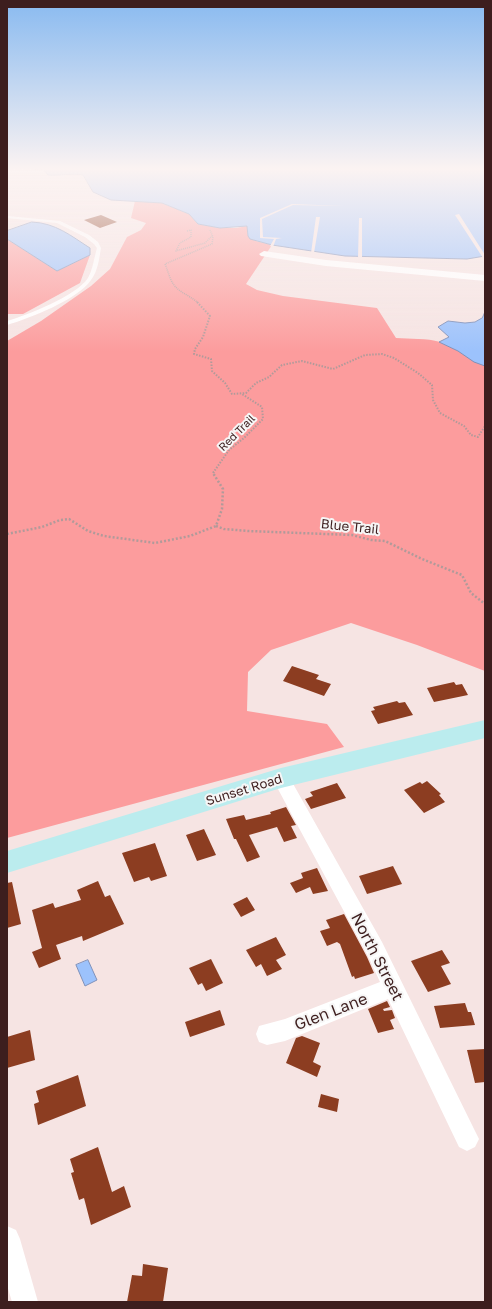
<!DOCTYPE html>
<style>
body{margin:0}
#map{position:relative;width:492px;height:1309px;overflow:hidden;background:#f6e4e3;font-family:"Golos Text",sans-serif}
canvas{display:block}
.frame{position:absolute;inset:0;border:8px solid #3d1e1e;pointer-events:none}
</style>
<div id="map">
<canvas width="492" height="1309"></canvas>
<div class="frame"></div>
</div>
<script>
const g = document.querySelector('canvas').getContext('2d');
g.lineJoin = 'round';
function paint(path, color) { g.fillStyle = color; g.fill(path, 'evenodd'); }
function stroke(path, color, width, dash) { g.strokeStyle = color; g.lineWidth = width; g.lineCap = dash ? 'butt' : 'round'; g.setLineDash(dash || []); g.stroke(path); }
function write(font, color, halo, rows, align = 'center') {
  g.font = font + ' "Golos Text",sans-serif'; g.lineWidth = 4; g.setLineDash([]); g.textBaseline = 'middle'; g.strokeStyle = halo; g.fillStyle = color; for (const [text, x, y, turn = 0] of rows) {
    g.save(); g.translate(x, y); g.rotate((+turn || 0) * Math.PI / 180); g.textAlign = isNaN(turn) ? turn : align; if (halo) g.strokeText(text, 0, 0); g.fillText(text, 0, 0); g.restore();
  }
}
const forest = new Path2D(`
 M135 201 162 203 189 214 198 224 220 228H236L247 226 248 236 256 241 272 245 246 284 257 290 283 296 377 308 396 338C410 339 427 338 440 342 457 348 469 360 485 366V671L417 645 351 623 271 650 248 672 247 711 327 724 344 747 7 838V341L41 321 91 286 110 269 127 237 141 230 146 223 131 218Z
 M7 239 57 271 90 255 80 283 23 314H7Z`);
const water = new Path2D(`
 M36 169H485V256L467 259 345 256 272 245 250 239 248 236 247 226 220 228 198 224 189 214 162 203 111 200 93 192 83 175C72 173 60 176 48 175L44 170Z
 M32 222C56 223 71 236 90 248V255L57 271 7 239V231Z
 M485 312V366L474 362 458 351 439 342 449 337 438 327 448 321 465 323 475 322 482 318Z
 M88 960 97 980 85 986 76 965Z`);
const pier = new Path2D(`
 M292 204 344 206 293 205 262 219 263 237 282 238 276 239 273 247 270 246 274 239 260 238V218Z
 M459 214 485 255V258H483L455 215Z
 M316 217H320L314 253H311Z
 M359 218H362V258H358Z`);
const building = new Path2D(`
 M101 215 117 222 100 228 84 220Z
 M292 666 319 675 316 679 331 684 324 696 283 681Z
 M454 682 456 685 462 684 468 695 434 702 427 688Z
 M397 701 399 703 405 702 413 715 378 724 371 711 375 710 373 707Z
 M427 781 441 794 439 795 445 802 424 813 404 790 420 782 422 784Z
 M337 783 346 798 311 809 305 799 313 796 310 792Z
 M286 807 296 825 291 826 297 838 284 842 277 827 249 835 260 857 247 862 236 839H234L226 819 244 815 246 820 271 814 270 812Z
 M204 829 216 855 197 861 186 835Z
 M155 843 167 876 151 881 149 877 134 882 122 853Z
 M393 866 402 884 367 894 359 876Z
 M317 868 328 891 313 894 310 887 296 893 290 883 303 878 301 873Z
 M98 881 105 897 110 895 124 924 83 941 82 936 56 945 61 959 39 968 32 952 42 948 32 910 53 903 55 908 81 900 77 890Z
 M12 882 21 924 7 928V883Z
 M247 897 255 910 241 917 233 904Z
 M344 914 367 957 374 973 355 979 354 976 352 977 340 944 337 942 327 946 320 931 330 928 326 920Z
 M276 937 286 955 276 960 282 969 267 976 261 964 256 967 246 950Z
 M442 950 450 963 441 966 451 984 428 992 411 961Z
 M211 959 223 983 206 991 202 983 198 985 189 968Z
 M387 1001 390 1007 383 1009 384 1011 392 1010 395 1018 390 1020 394 1029 378 1033 368 1009Z
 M465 1003 468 1012H471L475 1025 440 1028 434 1006Z
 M220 1010 225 1025 190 1037 185 1022Z
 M30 1030 35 1060 7 1068V1037Z
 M302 1036 320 1043 313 1062 321 1066 317 1077 286 1063 296 1038Z
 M485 1049V1082L475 1083 467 1050Z
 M78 1075 86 1106 38 1125 34 1104 39 1102 36 1091Z
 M321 1094 339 1099 337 1112 318 1107Z
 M98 1147 112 1192 124 1186 131 1207 91 1225 84 1198 79 1200 71 1173 74 1172 70 1159Z
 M143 1264 168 1268 163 1302H127L132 1275 142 1276Z`);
const pathFar2 = new Path2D(`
 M187 231 191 230V237L180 243 176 251 205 243 212 236
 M198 303C191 296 180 293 174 285 170 280 168 271 165 264L212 244 213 237 210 230`);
const pathFar1 = new Path2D(`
 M197 302 210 316 203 337 195 349 194 354 211 359 212 371 225 383 232 394 246 393 256 383 269 377 282 365 302 361 333 369 365 355 382 354 394 358 418 373 432 385 433 400 440 413 464 426 471 435 478 437 485 426
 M213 473 229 450 244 438 263 419 262 407 242 394`);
const path = new Path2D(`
 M216 526 224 529 248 531 352 535 371 540 385 541 422 559 462 575 471 593 485 604
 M7 534 42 527 60 520 69 519 88 531 104 536 155 543 190 536 216 526 222 509 223 489 213 473 214 472`);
const lane = new Path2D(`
 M7 216 60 221 89 235 98 242 101 248C99 259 98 271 91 280 77 300 30 318 7 325V321C28 315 76 296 88 278 93 269 94 258 97 248L94 244 85 237 57 223 7 218Z`);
const street = new Path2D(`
 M264 251 326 260 485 275V281L326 266 261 256 259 254Z
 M281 771 287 773 382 942 475 1131 479 1139 475 1147 467 1151 459 1147 388 999 285 1041 267 1045 259 1042 256 1034 259 1026 285 1019 380 982 368 956 272 778 275 773Z
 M7 1226 16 1230 20 1239 38 1302H12L7 1285Z`);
const secondary = new Path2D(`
 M485 720V738L281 788 7 873V851L281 768Z`);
const farStreetnames = [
 ["Red Trail",237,433,-45]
];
const streetNames = [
 ["Blue Trail",350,527,6],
 ["Sunset Road",244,790,-17]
];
const nearStreetnames = [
 ["North Street",377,957,63],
 ["Glen Lane",331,1012,-21]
];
paint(forest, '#fc9c9d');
paint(water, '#9cc2fc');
stroke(water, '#8091b9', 1);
paint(pier, '#f6e4e3');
paint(building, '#8c3d21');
stroke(pathFar2, '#b19a9a', 1.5, [1, 1]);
stroke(pathFar1, '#b19a9a', 2, [1.5, 1.5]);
stroke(path, '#b19a9a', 2.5, [2, 2]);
paint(lane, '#fff');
paint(street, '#fff');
paint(secondary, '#bbecee');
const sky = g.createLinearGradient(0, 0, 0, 352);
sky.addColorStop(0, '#89baf0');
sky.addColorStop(0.48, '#fbf3f2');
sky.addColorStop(1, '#fbf3f200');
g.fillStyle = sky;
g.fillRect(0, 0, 492, 352);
write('11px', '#3d1e1e', '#f6f6f6', farStreetnames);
write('13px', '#3d1e1e', '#f6f6f6', streetNames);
write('16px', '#3d1e1e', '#f6f6f6', nearStreetnames);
</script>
